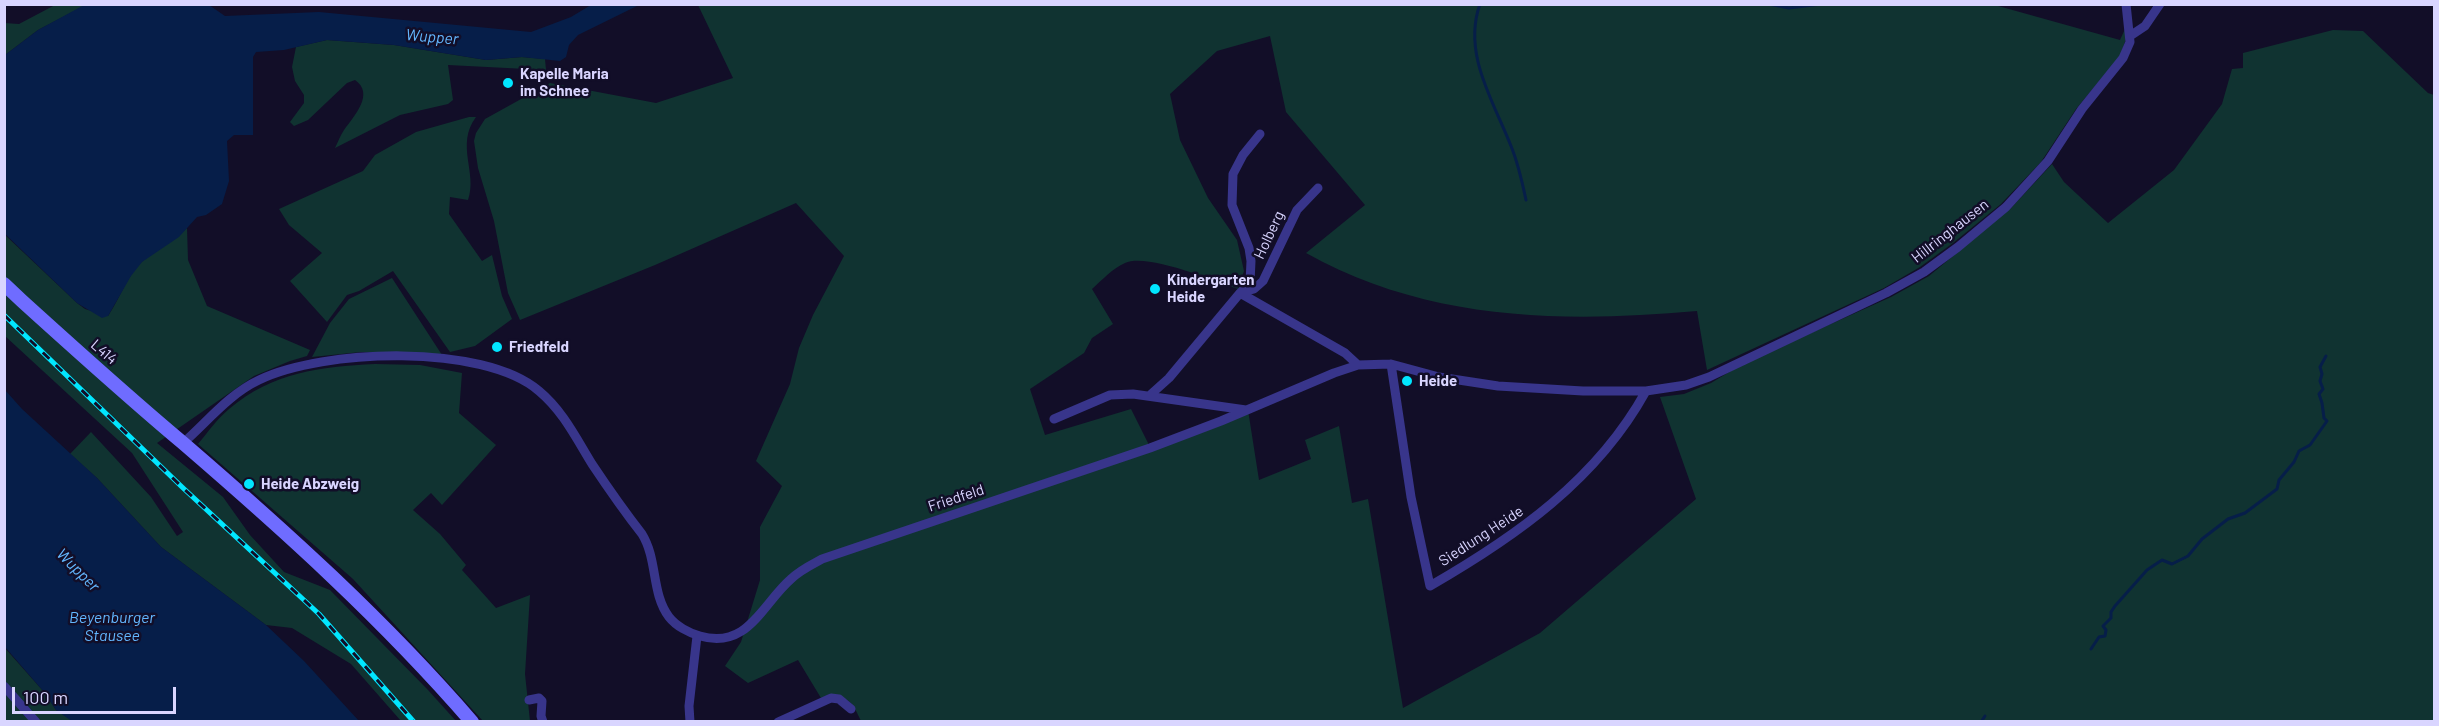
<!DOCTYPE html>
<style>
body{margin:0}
#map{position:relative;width:2439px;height:726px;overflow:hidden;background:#120e28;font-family:Barlow,sans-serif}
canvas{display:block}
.frame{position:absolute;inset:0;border:6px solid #d9d5ff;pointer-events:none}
.scale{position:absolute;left:12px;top:687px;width:164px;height:27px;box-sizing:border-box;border:3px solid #d9d5ff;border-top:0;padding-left:8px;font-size:18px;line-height:21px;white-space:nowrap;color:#d9d5ff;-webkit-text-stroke:4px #120e28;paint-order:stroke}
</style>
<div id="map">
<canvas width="2439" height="726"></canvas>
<div class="frame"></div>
<div class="scale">100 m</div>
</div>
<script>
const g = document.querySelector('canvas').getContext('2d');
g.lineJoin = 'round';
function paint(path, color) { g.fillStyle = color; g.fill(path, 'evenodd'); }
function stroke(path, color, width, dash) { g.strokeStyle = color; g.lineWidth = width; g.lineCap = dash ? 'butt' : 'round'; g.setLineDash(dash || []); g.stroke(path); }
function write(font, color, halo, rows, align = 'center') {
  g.font = font + ' Barlow,sans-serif'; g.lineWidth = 5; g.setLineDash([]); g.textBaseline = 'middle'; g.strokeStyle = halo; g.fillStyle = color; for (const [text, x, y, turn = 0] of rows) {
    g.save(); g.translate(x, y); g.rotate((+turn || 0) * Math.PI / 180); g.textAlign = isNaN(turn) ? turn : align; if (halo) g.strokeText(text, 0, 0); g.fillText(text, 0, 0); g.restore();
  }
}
const green = new Path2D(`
 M1991 4 2120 40 2125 29 2126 39 2120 56 2076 109 2041 162 2001 204 1953 243 1920 267 1884 288 1707 370 1697 311C1563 323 1427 321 1306 253L1365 205 1286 112 1270 36 1217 51 1170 94 1180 140 1208 198 1237 240 1244 271 1238 289C1213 281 1148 253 1125 263 1113 268 1102 280 1092 289L1113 324 1092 338 1084 353 1030 389 1045 435 1131 409 1150 447 1248 410 1259 480 1311 459 1305 440 1339 426 1352 503 1368 499 1403 708 1540 633 1696 499 1660 397 1684 394 1711 383 1744 363 1891 297 1929 276 2012 207 2052 164 2064 182 2108 223 2174 170 2222 104 2232 69 2243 68V53L2333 30 2363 31 2428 93 2434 95V721H861C850 697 847 696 821 698L798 660 748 683 725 666 741 642 760 580V527L782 486 756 461 790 384 799 348 813 315 844 256 796 203 655 265 520 320 508 293 494 221 478 168 474 141 476 133 485 119 550 83 656 103 733 78 698 5Z
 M55 5H86L38 30 5 55 4 23 19 24Z
 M327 40 394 45 486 60 522 57 545 59 546 70 448 65 453 100 448 104 400 115 335 148C338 142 340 136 344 130 354 116 375 94 355 80L347 83 308 120 294 126 290 122 304 103V95L295 81 292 67 296 47Z
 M469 117H476C455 145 478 173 468 200L450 197 449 214 482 261 492 255 502 296 512 319 475 346 450 352 393 271 359 291 347 295 327 322 290 281 322 253 289 225 279 209 363 171 375 155 416 132Z
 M187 228 188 260 207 306 310 350 307 356 290 361 254 376 157 443 223 497 250 535 284 572 330 590 428 690 456 721H401L351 664 292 628 266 625 161 547 97 478 70 454 91 432 151 497 177 536 183 532 132 453 5 336 4 234 77 303 85 309 108 316C118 301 125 282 136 268 150 251 172 243 187 228Z
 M392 278 442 355 361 352 312 357 330 323 349 299Z
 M375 364 420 365 462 373 459 413 496 445 442 505 431 493 413 510 440 534 466 565 462 570 496 608 530 595 525 674 530 721H483L353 579 198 444C208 432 217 419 229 409 273 372 320 367 375 364Z
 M4 647 44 692 56 710 73 721H5Z`);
const water = new Path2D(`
 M86 4 209 5 225 16 319 12 531 32 571 17 591 5H639L578 35 569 45 566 57 560 61 522 57 486 60 394 45 327 40 284 50 256 52 253 57V135H234L227 141 229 181 222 204 206 215 197 217 179 237 142 262 131 276 108 316 102 318 77 303 5 234V55L38 30Z
 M5 390 22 409 97 478 161 547 266 625 304 661 359 721 73 722 56 710 44 692 5 647Z`);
const stream = new Path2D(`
 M1480 4C1462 54 1494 102 1511 146 1518 163 1522 181 1526 200
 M1769 4 1789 8 1821 4
 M2091 649 2099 637 2105 636 2106 630 2103 626 2111 618V612L2115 606 2147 570 2162 560 2172 564 2188 556 2202 539 2228 519 2245 513 2277 489 2279 480 2294 462 2299 451 2310 445 2327 421 2324 418 2322 403 2319 394 2323 389 2320 381 2322 374 2320 367 2326 356
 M1981 722 1985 716`);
const minor = new Path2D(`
 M2130 36 2145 26 2160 4
 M1243 292 1254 289 1263 281 1297 210 1318 188
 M1240 293 1250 283 1251 261 1249 248 1232 205 1233 174 1243 155 1260 134
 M1391 364 1411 497 1430 586C1515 537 1597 480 1646 391
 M1149 396 1169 378 1240 293 1345 353 1358 365
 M1054 419 1110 395 1133 394 1246 410
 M183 443C207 422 229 394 259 380 323 349 483 343 539 391 563 411 576 438 592 464 608 488 624 511 642 534 658 560 651 593 669 617 676 626 689 633 700 636 748 650 762 604 791 579 800 570 811 565 822 559L1150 448 1221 421 1334 373 1358 365 1391 364 1439 377 1498 386 1583 391H1646L1686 385 1709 377 1886 293 1924 272 1958 247 2006 207 2048 161 2082 109 2123 58 2130 42 2126 4
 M4 686 36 722
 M529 700 539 698 542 701 541 716 543 722
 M690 722 689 706 697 636
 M778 722 831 698 839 699 851 709`);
const secondary = new Path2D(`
 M4 284 22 301C75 349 128 397 183 443 284 530 384 620 472 722`);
const rail = new Path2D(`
 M4 315 182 487 319 614 414 722`);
const markers = [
 [508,83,6,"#01e6ff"],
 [1155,289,6,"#01e6ff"],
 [497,347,6,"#01e6ff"],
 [1407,381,6,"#01e6ff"],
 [249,484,6,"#01e6ff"]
];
const poiNames = [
 ["Kapelle Maria",520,74],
 ["im Schnee",520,91],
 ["Kindergarten",1167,280],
 ["Heide",1167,297],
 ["Friedfeld",509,347],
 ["Heide",1419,381],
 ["Heide Abzweig",261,484]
];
const streetNames = [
 ["Hillringhausen",1950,231,-38],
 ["Holberg",1269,235,-65],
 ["L414",104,352,41],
 ["Friedfeld",956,498,-18],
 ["Siedlung Heide",1481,536,-33]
];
const waterNames = [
 ["Wupper",432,37,5],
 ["Wupper",78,570,45],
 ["Beyenburger",112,618],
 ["Stausee",112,636]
];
paint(green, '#103331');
paint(water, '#061e49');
stroke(stream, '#061e49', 3);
stroke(minor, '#38358b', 9);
stroke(secondary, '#6f6cff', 14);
stroke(rail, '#01e6ff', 5);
stroke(rail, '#120e28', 3, [9]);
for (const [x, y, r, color] of markers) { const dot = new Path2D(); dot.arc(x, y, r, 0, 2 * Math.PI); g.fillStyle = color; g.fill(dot); stroke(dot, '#120e28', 2); }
write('bold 15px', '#d9d5ff', '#120e28', poiNames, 'left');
write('15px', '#d9d5ff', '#120e28', streetNames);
write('italic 16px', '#63b7ff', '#120e28', waterNames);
</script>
